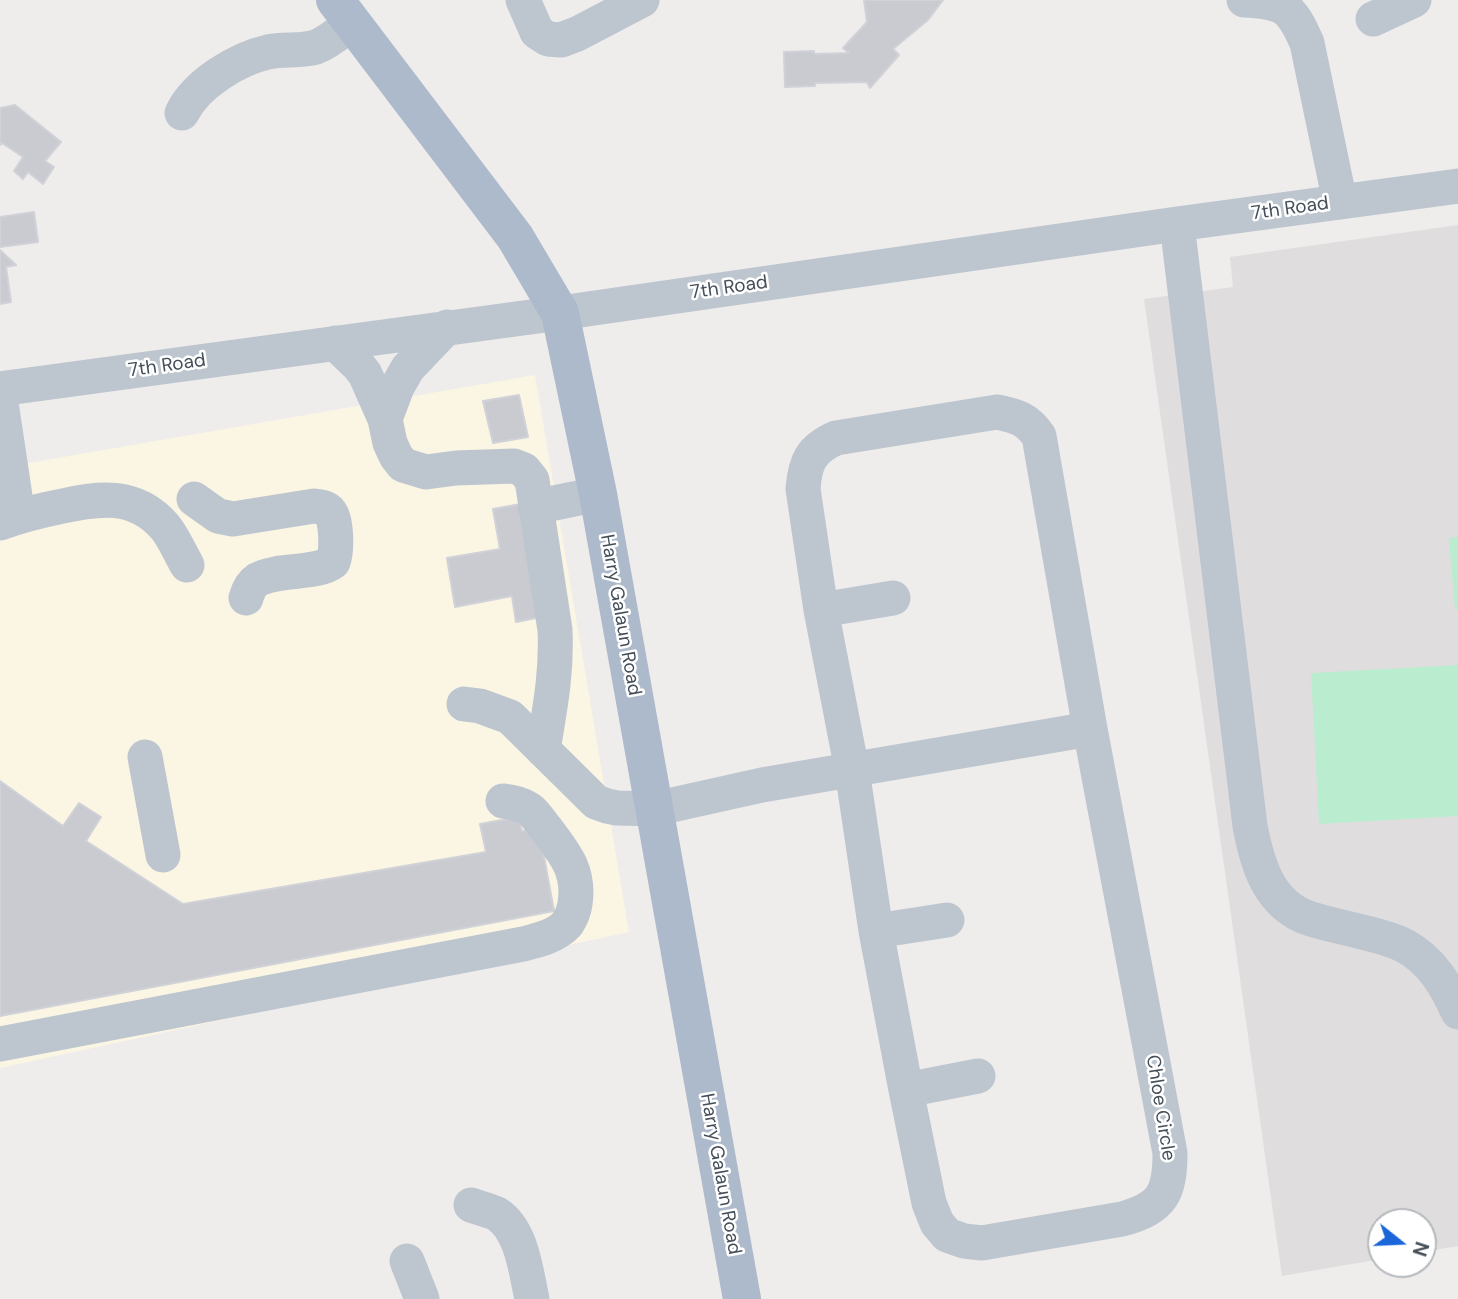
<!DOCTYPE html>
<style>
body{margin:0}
#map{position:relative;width:1458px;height:1299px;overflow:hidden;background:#efecec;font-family:"DM Sans",sans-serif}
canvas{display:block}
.north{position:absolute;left:1367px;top:1208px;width:70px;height:70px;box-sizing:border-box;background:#fff;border:2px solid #b5b9bd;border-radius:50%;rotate:108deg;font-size:19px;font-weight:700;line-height:28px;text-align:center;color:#454f59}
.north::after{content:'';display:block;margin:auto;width:24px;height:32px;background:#1b67da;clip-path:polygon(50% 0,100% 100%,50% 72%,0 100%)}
</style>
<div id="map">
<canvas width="1458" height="1299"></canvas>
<div class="north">N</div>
</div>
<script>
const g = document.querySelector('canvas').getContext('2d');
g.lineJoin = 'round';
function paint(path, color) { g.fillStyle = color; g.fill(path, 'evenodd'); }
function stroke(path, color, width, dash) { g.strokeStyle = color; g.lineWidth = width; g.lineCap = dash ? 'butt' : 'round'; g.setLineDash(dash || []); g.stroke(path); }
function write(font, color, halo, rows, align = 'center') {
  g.font = font + ' "DM Sans",sans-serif'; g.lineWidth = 5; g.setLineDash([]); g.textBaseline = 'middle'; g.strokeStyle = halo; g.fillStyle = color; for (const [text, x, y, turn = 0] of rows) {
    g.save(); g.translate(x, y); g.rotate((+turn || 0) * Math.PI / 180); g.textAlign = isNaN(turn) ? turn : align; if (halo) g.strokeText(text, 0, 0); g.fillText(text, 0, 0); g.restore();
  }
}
const commercial = new Path2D(`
 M535 375 629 932 0 1068V468Z`);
const education = new Path2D(`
 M1458 225V1246L1423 1252V1222H1381V1259L1282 1276 1144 299 1233 287 1230 257Z`);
const green = new Path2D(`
 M1458 537V610H1455L1449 538Z
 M1458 665V816L1319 824 1311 673Z`);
const building = new Path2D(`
 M864 0H943L928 20 893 49 899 55 870 88 867 82 815 83V86L785 87 784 52 814 51V54L849 53 843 48 867 22Z
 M15 105 61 142 45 161 54 167 43 184 28 172 23 179 14 171 23 157 2 143 0 145V108Z
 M34 212 38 242 0 247V217Z
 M0 250 16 265 6 267 11 302 0 304Z
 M519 395 528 437 493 443 483 401Z
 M526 503 546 616 516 622 512 596 455 607 447 558 500 549 493 509Z
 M0 781 63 826 79 803 101 817 86 841 183 904 486 852 480 824 518 817 522 831 539 829 554 911 0 1016Z`);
const minor = new Path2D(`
 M523 0 537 32 548 39 561 40 577 34 642 0
 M1244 0C1284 2 1291 6 1307 43L1340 202
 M1373 19 1414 0
 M182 113C196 84 237 59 268 52 283 48 300 52 316 47 329 42 341 31 352 23
 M1177 224 1250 826C1257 864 1269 906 1311 919 1327 924 1343 927 1358 931 1374 935 1390 938 1405 946 1432 961 1446 985 1458 1012
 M335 343 358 365 365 374 385 419 390 443 396 456 403 465 426 472 456 468 514 466 524 470 532 480 555 630C557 672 550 708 543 750
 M0 389 560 313 1177 224 1458 186
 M0 396 18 516
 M997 412C1017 416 1027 419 1039 436L1090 729 1170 1153C1170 1194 1162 1208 1122 1219L982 1243 964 1241 947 1235 937 1223 929 1203 906 1090 876 931 852 770 821 610 803 489C805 462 811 449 836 438Z
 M385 419 397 387 408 368 447 327
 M194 499 218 516 233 519 314 506C320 507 326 507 330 512 337 520 337 552 333 562 315 575 278 568 257 580 251 584 248 591 246 598
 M535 507 598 494
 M0 523C19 516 38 511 58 507 98 498 135 492 165 527 174 538 180 553 187 565
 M821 610 893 598
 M464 704 480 706 510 717 596 802 607 806 617 808 654 809 762 785 1090 729
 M145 757 163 855
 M876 931 947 920
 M0 1044 523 944C539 940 556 936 567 924 571 918 574 911 575 904 580 871 565 854 547 830 541 823 536 814 529 809 521 804 513 802 503 801
 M906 1090 978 1076
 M471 1205C479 1208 489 1210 497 1214 522 1230 526 1272 532 1299
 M407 1261 422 1299`);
const major = new Path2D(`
 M335 0 515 237 560 313 598 494 742 1299`);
const streetNames = [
 ["7th Road",1290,209,-8],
 ["7th Road",729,288,-8],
 ["7th Road",167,366,-8],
 ["Harry Galaun Road",620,615,80],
 ["Chloe Circle",1160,1108,81],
 ["Harry Galaun Road",720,1174,80]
];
paint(commercial, '#fbf5e4');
paint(education, '#e0ddde');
paint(green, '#baedd0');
paint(building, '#c9cbd1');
stroke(building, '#d0d2d8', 2);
stroke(minor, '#bdc6cf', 35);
stroke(major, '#acbacb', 38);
write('19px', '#454f59', '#fff', streetNames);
</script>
